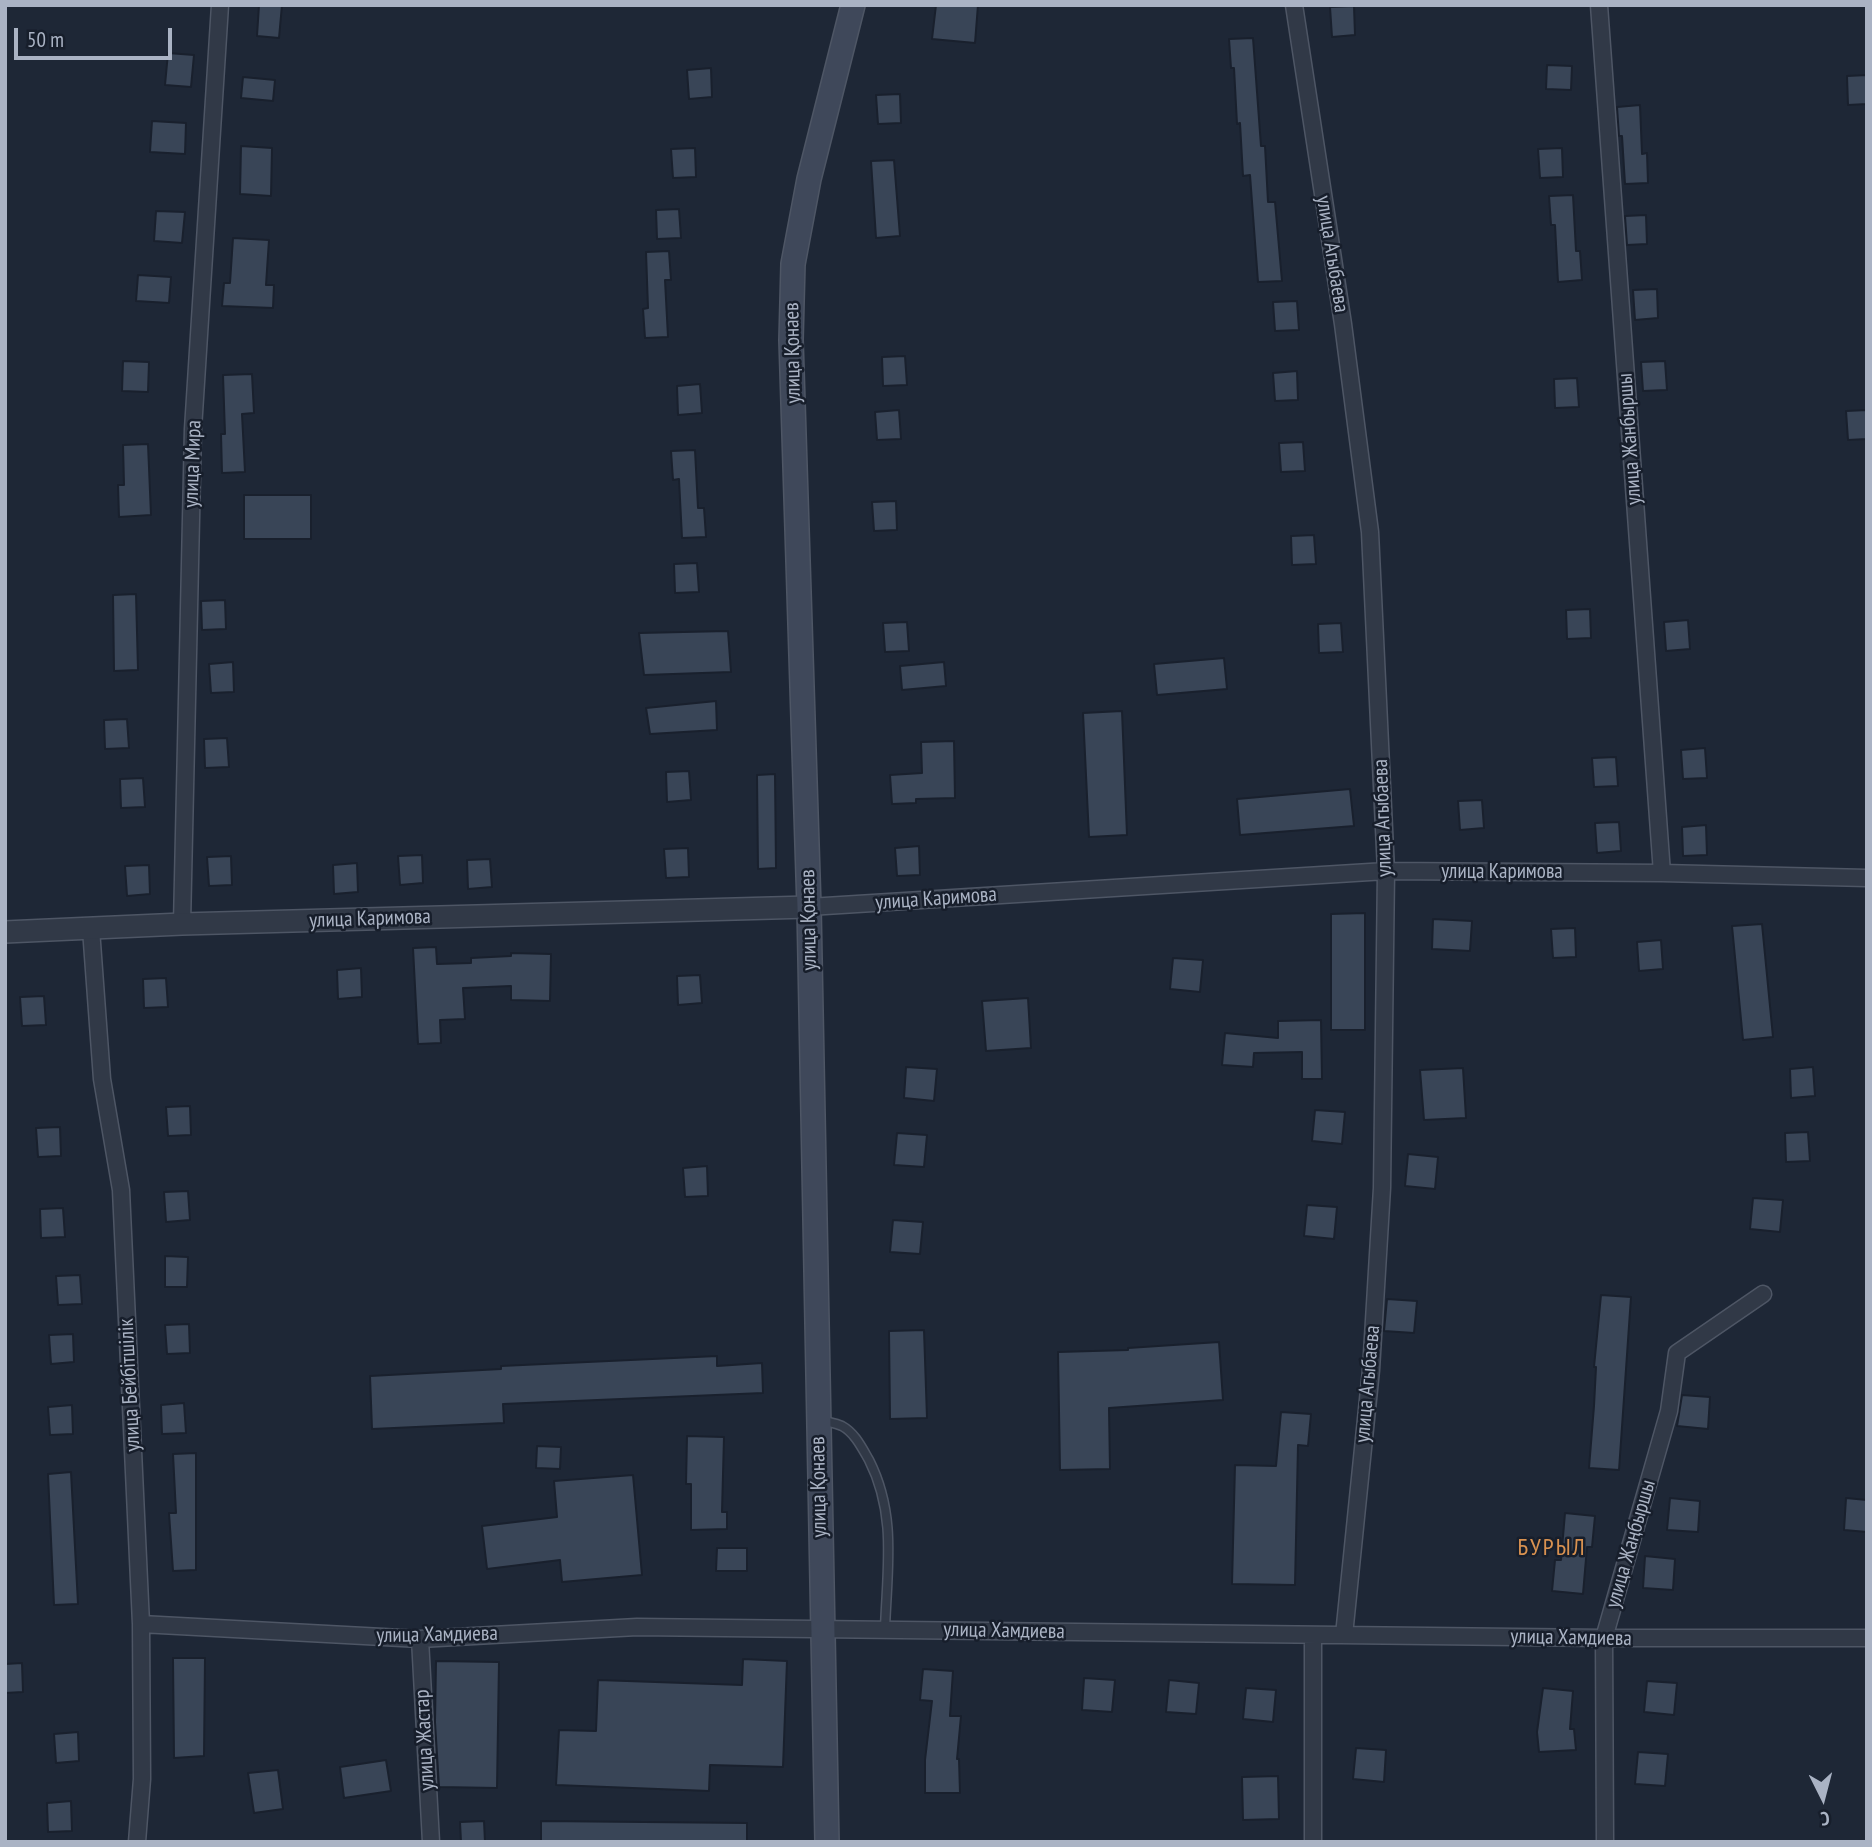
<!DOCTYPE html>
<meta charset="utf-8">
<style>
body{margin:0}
#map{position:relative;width:1872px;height:1847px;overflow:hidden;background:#1e2736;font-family:"PT Sans Narrow",sans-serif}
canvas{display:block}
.frame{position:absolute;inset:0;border:7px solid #aab3c4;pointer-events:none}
.north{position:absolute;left:1788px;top:1763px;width:70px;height:70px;-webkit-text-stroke:5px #171e2b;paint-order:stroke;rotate:174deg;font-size:19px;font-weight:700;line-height:28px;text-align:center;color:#aab3c4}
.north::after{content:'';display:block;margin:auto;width:24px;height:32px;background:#aab3c4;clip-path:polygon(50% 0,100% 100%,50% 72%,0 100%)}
.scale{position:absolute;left:14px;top:28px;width:158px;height:32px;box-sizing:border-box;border:4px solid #aab3c4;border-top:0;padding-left:9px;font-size:21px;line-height:24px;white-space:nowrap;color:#aab3c4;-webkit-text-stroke:5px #171e2b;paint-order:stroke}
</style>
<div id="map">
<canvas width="1872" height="1847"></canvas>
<div class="frame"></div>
<div class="north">С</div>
<div class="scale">50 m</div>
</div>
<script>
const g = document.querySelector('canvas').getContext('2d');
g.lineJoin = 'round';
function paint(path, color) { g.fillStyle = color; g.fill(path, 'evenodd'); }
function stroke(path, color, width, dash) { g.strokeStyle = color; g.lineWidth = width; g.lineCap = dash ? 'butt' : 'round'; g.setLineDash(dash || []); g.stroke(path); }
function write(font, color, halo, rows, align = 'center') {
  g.font = font + ' "PT Sans Narrow",sans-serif'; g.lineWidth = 5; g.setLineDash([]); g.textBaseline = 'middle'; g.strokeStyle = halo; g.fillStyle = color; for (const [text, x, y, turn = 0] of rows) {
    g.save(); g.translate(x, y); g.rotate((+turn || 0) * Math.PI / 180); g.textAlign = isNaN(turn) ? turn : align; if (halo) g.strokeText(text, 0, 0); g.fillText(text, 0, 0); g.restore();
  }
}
const building = new Path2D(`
 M259 5H282L279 38 257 36Z
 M936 5H978L975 43 932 39Z
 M1354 6 1355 35 1332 37 1330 7Z
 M1253 38 1261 146H1265L1268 202H1275L1282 281 1258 282 1250 175 1243 176 1240 123 1237 124 1234 68H1231L1229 39Z
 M168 53 194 55 191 87 165 85Z
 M1547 65 1572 66 1571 90 1546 89Z
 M711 68 712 97 689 99 687 70Z
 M1867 75V104L1848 105 1847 76Z
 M243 77 275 80 273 101 241 98Z
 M900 94 901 123 878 124 876 95Z
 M1640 105 1642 154 1647 153 1648 183 1625 184 1622 136H1619L1617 107Z
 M152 121 186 123 185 154 150 152Z
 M241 146 272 148 271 196 240 194Z
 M695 148 696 177 673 178 671 149Z
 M1562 148 1563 177 1540 178 1538 149Z
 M894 160 900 236 876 238 871 161Z
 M1573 195 1576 251H1580L1582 280 1558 282 1555 225H1551L1549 196Z
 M679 209 681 238 657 239 656 210Z
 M156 211 185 212 182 243 154 241Z
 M1646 215 1647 244 1627 245 1625 216Z
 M233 238 269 240 266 285H274L273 308 222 306 224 283H230Z
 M669 251 671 280H665L668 337 645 338 643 309 648 308 646 252Z
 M138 275 171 277 169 303 136 301Z
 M1657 289 1658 318 1635 320 1633 290Z
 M1297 301 1299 330 1275 331 1273 302Z
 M905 356 907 385 883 386 882 357Z
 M123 361 149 362 148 392 122 391Z
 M1665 361 1667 390 1643 391 1641 362Z
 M1297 371 1298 400 1275 401 1273 373Z
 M252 374 254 413 242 414 245 472 222 473 221 434H225L223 375Z
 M1577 378 1579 407 1555 408 1554 379Z
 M700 384 702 413 678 415 677 386Z
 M899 410 901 439 877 440 875 412Z
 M1867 410V439L1848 440 1846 411Z
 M1303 442 1305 471 1281 472 1279 443Z
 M148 444 151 515 119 517 118 485H124L123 445Z
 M695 450 698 508H704L706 537 682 538 679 479 673 480 671 451Z
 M244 495H311V539H244Z
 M896 501 897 530 874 531 872 502Z
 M1314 535 1316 564 1292 565 1291 536Z
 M697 563 699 592 675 593 674 564Z
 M136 594 138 670 114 671 113 595Z
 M225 600 226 629 202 630 201 601Z
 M1590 609 1591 638 1567 639 1566 610Z
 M1688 620 1690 649 1666 651 1664 622Z
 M907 622 909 651 885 652 883 623Z
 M1341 623 1343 652 1319 653 1318 624Z
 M728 631 731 672 644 675 639 633Z
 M1224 658 1227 689 1157 695 1154 664Z
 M233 662 234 692 211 693 209 664Z
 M944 662 946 686 902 690 900 666Z
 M716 701 717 730 650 734 646 708Z
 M1122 711 1127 835 1089 837 1083 713Z
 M127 719 129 748 105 749 104 720Z
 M227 738 229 767 205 768 204 739Z
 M954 741 955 798 916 799V803L892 804 890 775 922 773 921 742Z
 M1705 748 1707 778 1683 779 1681 750Z
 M1616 757 1618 786 1594 787 1592 758Z
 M689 771 691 800 667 802 666 772Z
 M775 774 776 868 758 869 757 775Z
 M143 778 145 807 121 808 120 779Z
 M1350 789 1354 826 1240 835 1237 799Z
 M1482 800 1484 828 1460 830 1458 801Z
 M1619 822 1621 851 1597 853 1595 823Z
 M1706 825 1707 855 1683 856 1682 827Z
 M919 846 920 875 897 876 895 848Z
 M688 848 689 877 666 878 664 849Z
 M422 855 423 883 400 885 398 856Z
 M231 856 232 885 209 886 207 857Z
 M490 859 492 887 468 889 467 860Z
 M357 863 358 892 334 894 333 865Z
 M149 865 150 894 127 896 125 866Z
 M1365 913V1030H1331V914Z
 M1433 919 1472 921 1470 951 1432 949Z
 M1762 924 1773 1037 1743 1040 1732 926Z
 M1575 928 1576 957 1553 958 1551 929Z
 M1661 940 1663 969 1639 971 1637 942Z
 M436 947 437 964 471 963V958L511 956V953L551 954 550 1001 511 1000V986L463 988 465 1019 440 1020 441 1043 418 1044 413 948Z
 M1173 958 1203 960 1200 992 1170 989Z
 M361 968 362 997 338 999 337 970Z
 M700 975 702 1003 678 1005 677 976Z
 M166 978 168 1007 144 1008 143 979Z
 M44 996 46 1025 22 1026 20 997Z
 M1028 998 1031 1048 986 1051 982 1001Z
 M1321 1020 1322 1079H1302V1052L1254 1053 1253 1067 1222 1065 1225 1033 1278 1038V1021Z
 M906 1067 937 1069 934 1101 904 1098Z
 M1813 1067 1815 1096 1791 1098 1790 1069Z
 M1463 1068 1466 1118 1424 1120 1420 1070Z
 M190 1106 191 1135 168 1136 166 1107Z
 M1315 1110 1345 1112 1342 1144 1312 1141Z
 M60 1127 61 1156 38 1157 36 1128Z
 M1808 1132 1810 1161 1786 1162 1785 1133Z
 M897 1133 927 1135 924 1167 894 1165Z
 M1408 1154 1438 1157 1435 1189 1405 1186Z
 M707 1166 708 1196 685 1197 683 1168Z
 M188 1191 190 1220 166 1222 164 1192Z
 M1753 1198 1783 1200 1780 1232 1750 1229Z
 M1307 1205 1337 1207 1334 1239 1304 1236Z
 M63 1208 65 1237 41 1238 40 1209Z
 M893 1220 923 1222 920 1254 890 1252Z
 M165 1256 188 1257 187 1287H165Z
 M80 1275 82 1304 58 1305 56 1276Z
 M1601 1295 1631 1297 1619 1470 1589 1468 1594 1406 1596 1367H1594Z
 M1387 1299 1417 1301 1414 1333 1384 1331Z
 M189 1324 190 1353 167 1354 165 1325Z
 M924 1330 927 1418 890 1419 889 1331Z
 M73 1334 74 1362 51 1364 49 1335Z
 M1219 1342 1223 1400 1109 1408 1110 1469 1060 1470 1058 1352 1128 1350V1348Z
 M717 1356V1366L762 1363 763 1393 503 1404 504 1423 372 1429 370 1376 501 1369V1366Z
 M1682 1395 1710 1397 1708 1429 1677 1426Z
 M184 1403 186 1433 162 1434 161 1405Z
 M72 1405 73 1434 50 1435 48 1407Z
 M1281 1412 1311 1414 1308 1446 1298 1445 1295 1585 1232 1584 1235 1465 1276 1466Z
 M687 1436 724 1437 722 1512H727V1529L691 1530V1484H686Z
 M537 1446 561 1447 560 1469 536 1468Z
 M196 1453V1570L173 1571 169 1513H176L173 1454Z
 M71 1472 78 1604 54 1605 48 1474Z
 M633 1475 642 1575 562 1582 560 1560 487 1569 482 1526 557 1517 554 1481Z
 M1670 1498 1700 1501 1698 1532 1667 1530Z
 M1846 1498 1867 1500V1532L1844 1530Z
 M1565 1513 1595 1516 1592 1547H1587L1583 1594 1552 1591 1555 1560H1561Z
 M717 1548H747V1571H716Z
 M1645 1556 1675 1559 1673 1590 1643 1588Z
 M173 1658H205L204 1756 174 1758Z
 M743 1659 787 1661 783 1767 710 1765 709 1791 556 1785 559 1730 596 1731 598 1680 742 1685Z
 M436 1661 499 1662 497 1788 439 1787 435 1722Z
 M22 1663 23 1692 5 1693V1664Z
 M923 1669 953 1671 950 1716H961L957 1759H959L960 1793H925V1760L932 1701 920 1700Z
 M1084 1678 1115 1680 1112 1712 1082 1710Z
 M1169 1680 1199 1683 1196 1714 1166 1712Z
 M1647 1681 1677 1683 1674 1715 1644 1712Z
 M1246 1688 1276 1690 1273 1722 1243 1719Z
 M1543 1688 1573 1691 1570 1729H1574L1576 1750 1539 1752 1537 1732Z
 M78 1732 79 1761 56 1763 54 1734Z
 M1356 1748 1386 1750 1384 1782 1353 1779Z
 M1638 1752 1668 1754 1665 1786 1635 1784Z
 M386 1760 391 1791 344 1798 340 1767Z
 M278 1770 283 1809 254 1813 248 1773Z
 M1278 1776 1279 1819 1243 1820 1242 1777Z
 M71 1801 72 1831 48 1832 47 1803Z
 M484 1821 485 1842H461L460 1822Z
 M541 1821 747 1823V1842H541Z`);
const service = new Path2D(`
 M821 1420C828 1422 836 1423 842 1426 855 1433 862 1448 869 1460 897 1515 887 1569 885 1629`);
const minor = new Path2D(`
 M1294 5 1343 324 1370 532 1386 871 1382 1188 1371 1370 1344 1635
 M1599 5 1662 873
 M809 907 1386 871 1662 873 1867 878
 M182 924 193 429 220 5
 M91 929 102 1079 121 1190 141 1624 142 1779 137 1842
 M141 1624 420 1639 637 1627 1604 1638H1867
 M420 1639 431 1842
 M1313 1842V1635
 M1605 1842 1604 1638 1669 1411 1677 1353 1763 1294`);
const tertiary = new Path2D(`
 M5 932 182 924 809 907`);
const secondary = new Path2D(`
 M827 1842 809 907 791 340 793 264 809 179 853 5`);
const streetNames = [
 ["улица Агыбаева",1332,254,81],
 ["улица Қонаев",793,353,-91],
 ["улица Жанбыршы",1630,439,-94],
 ["улица Мира",193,464,-88],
 ["улица Агыбаева",1383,818,-92],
 ["улица Каримова",1502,872],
 ["улица Каримова",936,899,-4],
 ["улица Каримова",370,919,-2],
 ["улица Қонаев",809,920,-91],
 ["улица Агыбаева",1368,1384,-85],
 ["улица Бейбітшілік",130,1385,-93],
 ["улица Қонаев",819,1487,-91],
 ["улица Жаңбыршы",1631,1544,-74],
 ["улица Хамдиева",1004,1631,1],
 ["улица Хамдиева",437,1635,-1],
 ["улица Хамдиева",1571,1638,1],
 ["улица Жастар",425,1740,-93]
];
const quarterNames = [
 ["БУРЫЛ",1552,1548]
];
paint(building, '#394557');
stroke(building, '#19202d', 2);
stroke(service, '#4e5665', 11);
stroke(minor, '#4e5665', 19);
stroke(tertiary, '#4e5665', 24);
stroke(secondary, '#4e5665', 26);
stroke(service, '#313947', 8);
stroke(minor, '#313947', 16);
stroke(tertiary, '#313947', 21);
stroke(secondary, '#3f485a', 23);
write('21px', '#aab3c4', '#171e2b', streetNames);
g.letterSpacing = '2px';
write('24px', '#d99251', '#171e2b', quarterNames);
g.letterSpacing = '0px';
</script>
